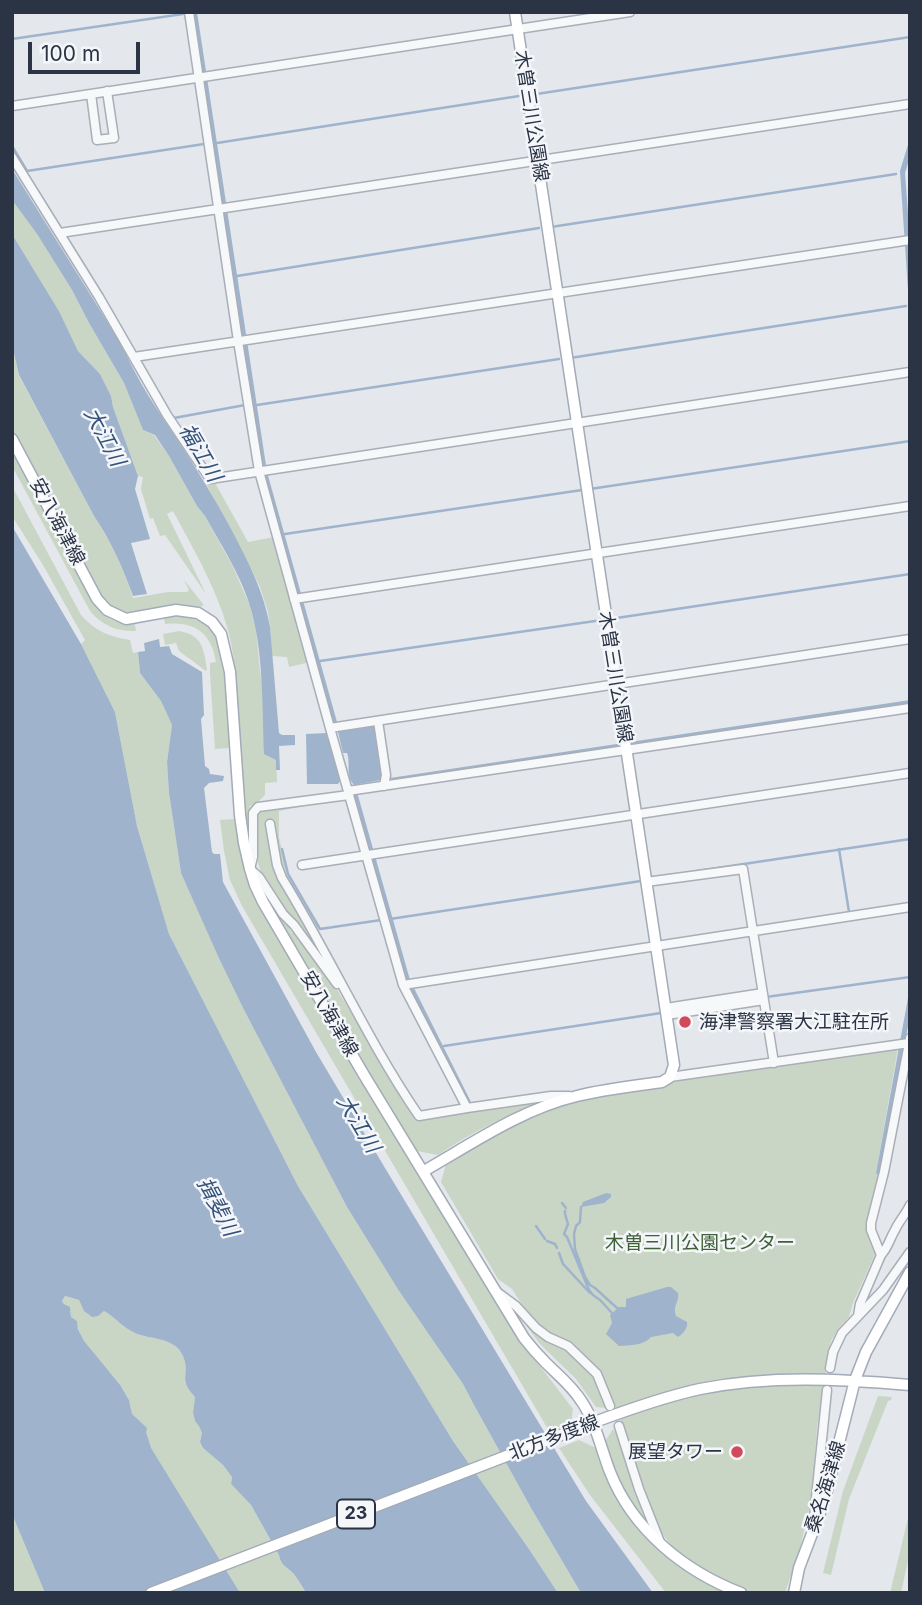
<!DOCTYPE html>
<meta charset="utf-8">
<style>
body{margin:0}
#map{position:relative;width:922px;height:1605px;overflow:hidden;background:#e4e7ec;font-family:Inter,sans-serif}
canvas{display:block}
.frame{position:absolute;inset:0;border:14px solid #2b3445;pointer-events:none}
.scale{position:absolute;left:28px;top:42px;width:112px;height:32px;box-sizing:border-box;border:4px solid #2b3445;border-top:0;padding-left:9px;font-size:21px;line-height:24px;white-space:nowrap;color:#2b3445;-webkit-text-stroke:5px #f4f6f9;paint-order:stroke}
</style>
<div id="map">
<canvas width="922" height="1605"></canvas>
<div class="frame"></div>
<div class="scale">100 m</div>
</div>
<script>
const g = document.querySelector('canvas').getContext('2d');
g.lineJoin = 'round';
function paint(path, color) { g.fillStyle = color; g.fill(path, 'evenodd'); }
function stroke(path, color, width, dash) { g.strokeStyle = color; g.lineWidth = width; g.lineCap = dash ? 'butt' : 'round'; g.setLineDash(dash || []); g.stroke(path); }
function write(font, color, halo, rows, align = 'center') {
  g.font = font + ' Inter,"Noto Sans JP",sans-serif'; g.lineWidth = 5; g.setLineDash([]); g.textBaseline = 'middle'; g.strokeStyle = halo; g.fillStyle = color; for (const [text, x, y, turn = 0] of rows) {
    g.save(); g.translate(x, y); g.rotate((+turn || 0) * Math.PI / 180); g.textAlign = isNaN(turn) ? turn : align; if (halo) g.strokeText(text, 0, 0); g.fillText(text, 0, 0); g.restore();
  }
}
const green = new Path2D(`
 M12 200 37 234 72 290 89 323 124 383 143 430 154 435 169 456 197 506 205 516 233 567 250 606 256 630 260 671 276 760 277 782 265 783V795L255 805 250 806 251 854C243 809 241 765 238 720 236 691 236 662 229 634 218 591 194 550 173 511L167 514 206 594 165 535 160 536 153 518 150 519 141 489 143 477 138 476 113 407 111 396 100 374 78 351 59 311 12 234Z
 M12 345 19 376 94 516C111 542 124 569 133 598L168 592H187L189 590 184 580 203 604V606L197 607 181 604 130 614C116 613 108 604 98 595L12 431Z
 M12 448 97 606C107 620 117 624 135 624L136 631C116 631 103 626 90 611L12 466Z
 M214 481 248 542 274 537 310 662 289 667 287 657 272 656 270 627 268 612 260 587 241 548 206 484Z
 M12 486 81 615C95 631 110 637 130 640L133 653 138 652 140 673 161 701 172 725 167 762 169 793 181 873 243 1008 347 1207 399 1291 463 1384 474 1405 531 1508 581 1593H558L529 1549 453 1441 298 1186 169 934 137 826 115 712 81 644 85 640 43 565 12 516Z
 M176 615C191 616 205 621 215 633 230 654 229 721 231 748L215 749 210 673V663L216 662C211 632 194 621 165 624L164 617Z
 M179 631C203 635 204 650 207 670L206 671 179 651 176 643 165 645 163 634Z
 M310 802V805L279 811V837L287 875 318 926 316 934 275 865 333 974 290 914H285L266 884 261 873 257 859 256 814 260 810Z
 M235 819 247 875 260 903 417 1173 510 1327 573 1409 571 1423 549 1431 242 906 230 880 224 851 220 820Z
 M259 881 292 933 295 931 329 977 418 1119 551 1100C510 1113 473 1131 438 1155L417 1151 371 1080 264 895Z
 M898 1048 876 1173 879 1176 866 1229 874 1244 876 1252 853 1303 849 1317 839 1328 831 1341 817 1427 812 1496 800 1548 785 1593H752L738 1588 709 1576 674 1550 661 1532 644 1496 626 1432 600 1374 585 1356 570 1343 553 1334 530 1317 512 1289 498 1279 441 1182 446 1164C488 1139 530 1114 577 1102 612 1092 648 1091 682 1080Z
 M65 1296 79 1300C85 1313 91 1322 104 1311 115 1317 123 1328 135 1333 150 1340 175 1337 183 1356 191 1374 177 1378 195 1397L193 1413 195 1421 200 1426 202 1433 200 1442 203 1448 223 1465 232 1477 231 1484 251 1505 279 1555C281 1566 286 1566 293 1573 298 1579 302 1586 306 1593H167L129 1400C126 1395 124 1389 120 1385 106 1365 79 1346 77 1321L71 1317V1311L62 1301Z
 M525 1324 547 1340 565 1348 594 1376 607 1408 596 1407 576 1379 540 1344Z
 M878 1396 892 1397 891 1400 888 1401 849 1499 831 1575 823 1573 843 1491Z
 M613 1429 617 1435 642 1511 652 1530 625 1493 604 1443Z
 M579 1440 596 1448C610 1487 628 1524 661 1552 679 1567 700 1578 720 1590L721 1593H666L590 1495 559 1448Z
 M910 1510V1551L901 1593H890Z
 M12 1514 45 1593H14L12 1589Z`);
const water = new Path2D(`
 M193 12H197L267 472 337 722 342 731 371 725 375 727 382 777 390 778 910 700V706L391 782 381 780 354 785C345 775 351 764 347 753H343L338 732 333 722 261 467Z
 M910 138V157L905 173 910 240V320L900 171Z
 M12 169 123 347C137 380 157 410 177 439 196 468 214 497 230 527 247 559 264 591 270 627L279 733 282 735H295V745L279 746 280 770H276V760L264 754C262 706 264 649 249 603 239 572 221 545 205 516L197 506 169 456 155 435 143 430 124 383 89 323 72 290 37 234 12 200Z
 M12 234 59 311 78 351 100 374 111 396 113 407 138 476 135 489 150 539 131 543 147 594 133 596C123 568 111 541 94 516L19 375 12 345Z
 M12 526 81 644 115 712 137 826 169 934 298 1186 453 1441 529 1549 558 1593H306C302 1586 298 1579 293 1573 286 1566 281 1566 279 1555L251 1505 231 1484 232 1477 223 1465 203 1448 200 1442 202 1433 199 1426 195 1421 193 1413 195 1397C177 1378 191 1375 183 1356 175 1337 151 1340 135 1333 123 1328 115 1317 104 1311L98 1316 92 1317 84 1311 79 1300 65 1296 62 1301 64 1304 70 1307 71 1317 77 1321 78 1329 84 1341 121 1386 129 1400 132 1414 147 1428 146 1432 151 1448 240 1593H45L12 1514Z
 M159 639 160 647 169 646 172 654 202 672 204 715 201 719 205 766 209 769 210 774 224 776 223 781 209 783 204 788 212 852 214 854H220L223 882 316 1052 385 1168 586 1501 653 1593H581L531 1508 474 1405 463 1384 399 1291 347 1207 243 1008 218 956 181 873 169 793 167 762 172 725 161 701 140 673 138 652 145 651 144 643Z
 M327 733 340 781 338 784H307L306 734Z
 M357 792 410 980 472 1104 468 1103 408 987 353 794Z
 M910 987V1016L879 1176 876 1173Z
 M606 1193 611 1194V1197L604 1203 581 1207 583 1202Z
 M667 1287H671L678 1293C680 1301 672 1306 676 1316L687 1322C688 1328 683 1334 678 1337L673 1333 651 1337C643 1346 631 1345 619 1346L606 1334 612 1323 610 1315 619 1307H626V1299Z`);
const stream = new Path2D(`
 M12 39 183 14
 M530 95 910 37
 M217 143 519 96
 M12 146 27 171 204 144
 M551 227 896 174
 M237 276 539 228
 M570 358 906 306
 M257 405 559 359
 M174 418 245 405
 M590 489 910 441
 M285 534 582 490
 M610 619 910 574
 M320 661 602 620
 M282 849 288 874 320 929 381 920
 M839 849 849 912
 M684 873 910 839
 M390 919 641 881
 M766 997 910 977
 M444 1046 661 1013
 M562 1203 566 1208
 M581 1207 580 1222 576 1226 574 1234 575 1249 585 1277 590 1285 595 1288 617 1308
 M565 1211V1214L568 1224 564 1234 567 1237 589 1290 593 1295 600 1300 612 1313
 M536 1226 545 1239
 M547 1241 555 1244 557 1248
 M559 1253 563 1264 590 1293`);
const minor = new Path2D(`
 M189 12 238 341 259 471 330 728 403 985 467 1108 551 1096H569
 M91 94 97 140 114 138 107 91
 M12 106 630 12
 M12 157 99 297 167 415 210 479 910 372
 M60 233 910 104
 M134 357 910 240
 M294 599 910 506
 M378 721 386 775 384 786
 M330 728 910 639
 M348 791 910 708
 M270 824 277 865 282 878C330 956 367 1040 419 1116L467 1108
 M302 865 910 773
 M646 882 743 869 774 1063
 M337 984 294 925 283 914 259 877 250 869 253 857V813L258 807 349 795
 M403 985 910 907
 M666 1008 763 993
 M667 1015 764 1000
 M670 1077 909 1043
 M881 1255C889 1246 889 1240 895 1230 899 1221 906 1214 910 1205
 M497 1292 516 1306 536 1328 548 1337 568 1346 597 1374 610 1406
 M858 1316 860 1304 881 1255 871 1230V1223L884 1172 910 1038
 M830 1368 833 1352 842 1333 883 1290 910 1252
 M619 1426 639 1489 660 1542
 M813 1527 827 1390`);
const major = new Path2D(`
 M12 439 97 599 107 610 126 619 176 610 198 613 212 622 221 634 230 672 240 815 244 843 250 869 255 885 263 902 364 1075 524 1338C531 1347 538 1355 546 1363 559 1376 572 1386 582 1402 596 1423 601 1449 610 1472 633 1530 684 1571 741 1593
 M424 1171C473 1143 522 1109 577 1096 605 1089 634 1086 662 1082L670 1077 674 1065 515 12
 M151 1593 592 1423C627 1410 663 1397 700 1389 770 1375 840 1379 910 1385
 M794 1593 799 1568 824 1502 855 1380 866 1352 910 1272`);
const markers = [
 [685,1022,7,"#d1495b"],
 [737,1452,7,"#d1495b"]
];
const shields = [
 [356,1514,38]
];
const shieldNames = [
 ["23",356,1514]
];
const streetNames = [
 ["木曽三川公園線",531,116,81],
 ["安八海津線",57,522,62],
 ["木曽三川公園線",615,677,81],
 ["安八海津線",329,1014,60],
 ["北方多度線",554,1438,-21],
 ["桑名海津線",826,1487,-73]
];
const poiNames = [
 ["海津警察署大江駐在所",699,1022],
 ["展望タワー",723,1452,"right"]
];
const parkNames = [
 ["木曽三川公園センター",700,1243]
];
const waterNames = [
 ["大江川",104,437,62],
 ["福江川",200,453,60],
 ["大江川",358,1124,59],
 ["揖斐川",217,1207,62]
];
paint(green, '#c9d6c5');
paint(water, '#9fb4cc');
stroke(stream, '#9fb4cc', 2.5);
stroke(minor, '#a9aeb7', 11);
stroke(major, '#a3abb8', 13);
stroke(minor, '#f7f8fa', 8);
stroke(major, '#fff', 10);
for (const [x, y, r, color] of markers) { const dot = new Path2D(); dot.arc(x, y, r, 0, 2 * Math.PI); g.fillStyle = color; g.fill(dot); stroke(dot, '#f4f6f9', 2.5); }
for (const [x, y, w] of shields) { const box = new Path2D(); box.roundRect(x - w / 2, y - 14.5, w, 29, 5); g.fillStyle = '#f4f6f9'; g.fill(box); stroke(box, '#2b3445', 2); }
write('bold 18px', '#2b3445', null, shieldNames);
write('19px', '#2b3445', '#f4f6f9', streetNames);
write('19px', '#2b3445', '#f4f6f9', poiNames, 'left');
write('19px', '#3f6138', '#f4f6f9', parkNames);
write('italic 21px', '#34527a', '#f4f6f9', waterNames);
</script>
